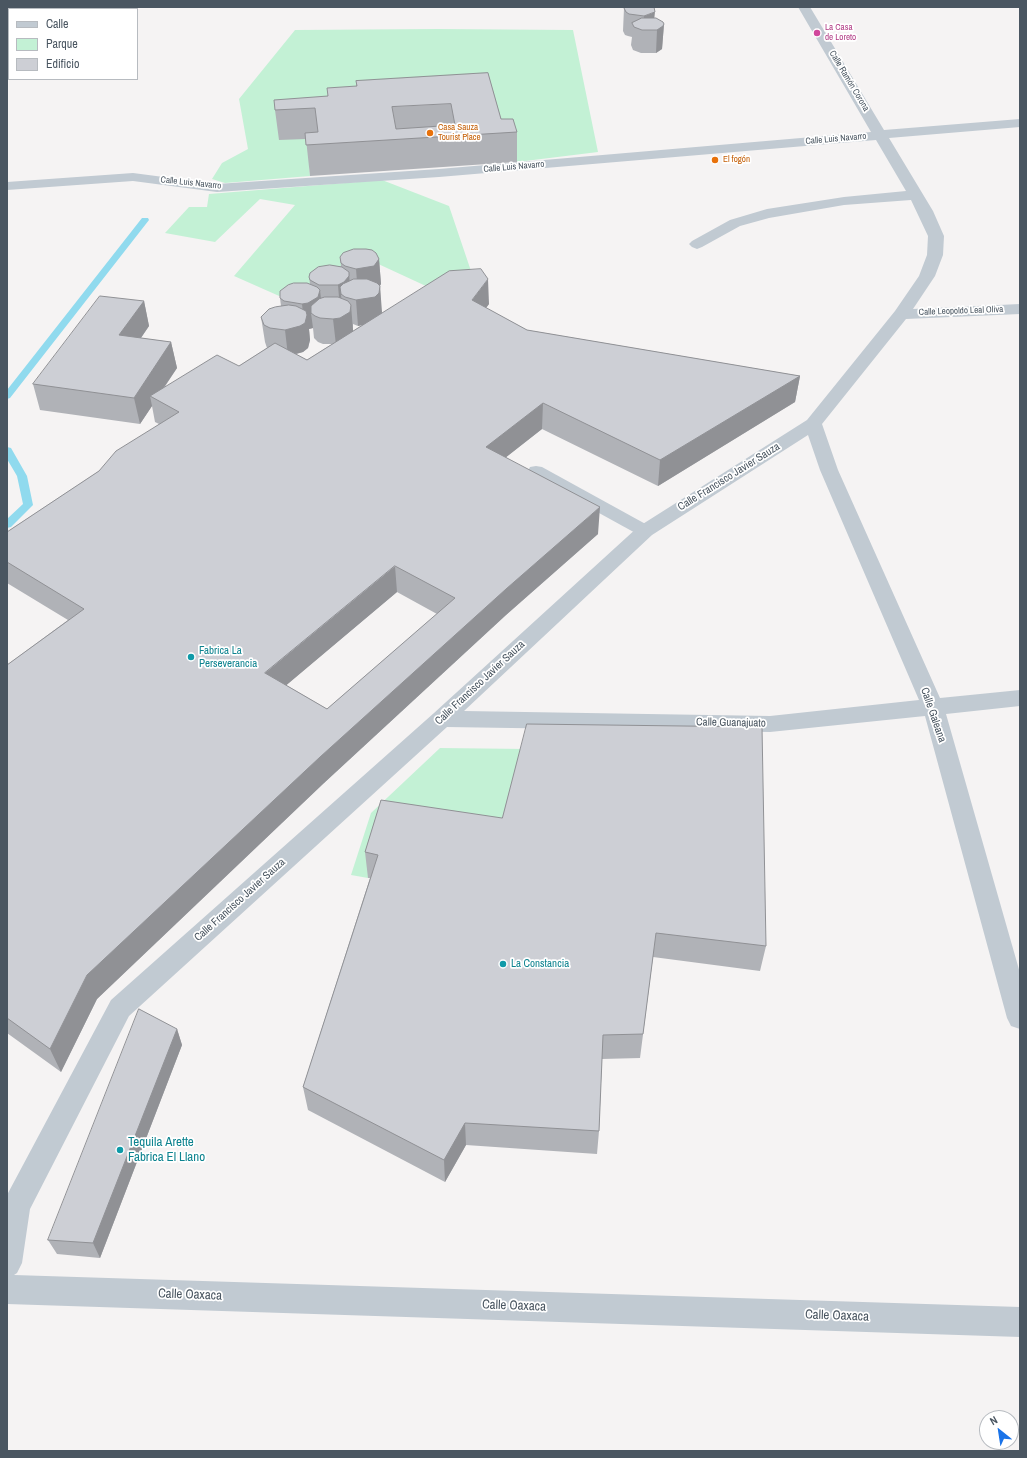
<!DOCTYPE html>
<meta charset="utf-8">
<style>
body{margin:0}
#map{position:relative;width:1027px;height:1458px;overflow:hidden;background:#f5f3f3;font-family:"Archivo Narrow",sans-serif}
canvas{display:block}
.frame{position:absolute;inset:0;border:8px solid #4a5661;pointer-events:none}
.legend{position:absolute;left:8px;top:8px;width:130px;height:72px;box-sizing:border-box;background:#fff;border:1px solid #b7bbc0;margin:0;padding:5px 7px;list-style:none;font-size:12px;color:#4a5661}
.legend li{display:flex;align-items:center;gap:8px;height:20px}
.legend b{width:20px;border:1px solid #b7bbc0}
.north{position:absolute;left:979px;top:1410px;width:40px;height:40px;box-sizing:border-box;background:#fff;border:1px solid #b7bbc0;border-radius:50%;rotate:330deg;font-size:11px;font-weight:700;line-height:16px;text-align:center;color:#4a5661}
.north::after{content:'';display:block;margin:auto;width:14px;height:18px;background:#1a73e8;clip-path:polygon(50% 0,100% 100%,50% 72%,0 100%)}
</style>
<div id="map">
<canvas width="1027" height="1458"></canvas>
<div class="frame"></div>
<ul class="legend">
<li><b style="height:5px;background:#c1cad2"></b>Calle</li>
<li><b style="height:11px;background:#c3f1d5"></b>Parque</li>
<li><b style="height:11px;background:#cdcfd5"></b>Edificio</li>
</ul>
<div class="north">N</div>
</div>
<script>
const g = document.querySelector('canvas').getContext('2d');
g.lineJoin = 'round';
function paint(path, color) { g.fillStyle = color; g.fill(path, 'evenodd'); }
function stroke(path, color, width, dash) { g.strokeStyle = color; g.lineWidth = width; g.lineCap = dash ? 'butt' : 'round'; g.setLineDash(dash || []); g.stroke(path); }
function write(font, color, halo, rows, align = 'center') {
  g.font = font + ' "Archivo Narrow",sans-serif'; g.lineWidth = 3.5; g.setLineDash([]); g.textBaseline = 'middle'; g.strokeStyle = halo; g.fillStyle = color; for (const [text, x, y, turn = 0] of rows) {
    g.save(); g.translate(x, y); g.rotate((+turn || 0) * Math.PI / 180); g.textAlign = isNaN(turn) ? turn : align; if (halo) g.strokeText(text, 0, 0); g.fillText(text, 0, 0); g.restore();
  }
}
const green = new Path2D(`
 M437 29 573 30 598 152 517 162 319 138 309 163 310 176 225 183 212 179 222 163 248 149 239 99 295 30Z
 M382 180 449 206 471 271 441 293 361 256 286 299 234 276 295 205 260 199 215 242 165 233 189 207H207L209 194Z
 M440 748 527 749 503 844 368 878 351 875 371 813Z`);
const stream = new Path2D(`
 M142 218H148L149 220 10 398 7 399V390Z
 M7 447 11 448 27 476 33 505 11 527 7 528V519L23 504 17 476 7 459Z`);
const service = new Path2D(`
 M536 466 542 467 651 527 654 531 651 535 645 537 639 535 530 475 528 471 530 467Z`);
const minor = new Path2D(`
 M798 7H810L884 130 1020 119V127L889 138 933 211 944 236 943 255 935 276 913 309 1020 304V314L906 319 822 424 838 470 940 698 1020 690V706L946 714 1020 973V1029L1011 1026 1007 1018 925 716 770 732 447 727 129 1016 30 1209 22 1263 17 1273 14 1275 1020 1307V1337L7 1304V1195L111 1000 434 713 638 527 807 420 895 311 919 276 927 255 928 236 911 200 844 205 769 218 740 226 702 247 697 249 692 247 689 244 692 241 730 220 767 209 844 197 906 191 876 140 439 177 217 192 133 181 7 190V182L133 173 217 184 439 169 871 132ZM808 435 820 470 919 700 770 716 464 711 652 535Z`);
const wall = new Path2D(`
 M624 8 654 18 664 24 662 49 656 53H641L633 50 631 45 632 37 628 36 625 35 623 31Z
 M488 73 501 119 517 132V162L310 176 306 139 279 140 275 110 327 96 356 86V81Z
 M340 257 379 259 381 284 380 286 381 313 489 304 486 308 527 330 800 376 795 402 658 486 542 429 506 457 598 534 506 615 324 783 97 999 61 1072 7 1033V665L68 620 7 583V532L99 471 159 424 155 422 152 406 140 424 40 410 33 384 144 301 149 326 141 338 171 342 177 368 164 388 239 366 267 348 265 342 261 317 281 306 280 298 310 284 309 277 341 266ZM353 324 358 326 362 325 353 331ZM313 328 314 338 318 342 323 344H332L307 360 296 354 303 352 308 348 310 340 309 329ZM397 592 437 614 327 709 286 685Z
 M381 800 766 946 760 971 653 957 640 1058 602 1059 599 1131 597 1154 466 1145 445 1182 308 1110 303 1087 370 878H368L365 852Z
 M177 1029 182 1045 100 1258 57 1254 48 1240Z`);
const shadedWall = new Path2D(`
 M655 12 653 30H643L644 16Z
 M664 24 662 49 656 53 657 30Z
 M379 259 381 284 376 291 358 294 356 269Z
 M349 272 351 301V299L341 294 342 309 340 310 338 285Z
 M488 279 489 304 473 325 472 300Z
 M380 286 382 312 381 319 377 322 358 326 356 300Z
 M320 290 323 316 311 313 313 328 309 329 310 340 308 348 303 352 288 356 285 330 304 323 302 304Z
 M144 301 149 326 125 361 119 335Z
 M351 305 353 330 352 338 336 345 333 319Z
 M171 342 177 368 156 399 150 396 152 406 140 424 134 398Z
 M800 376 795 402 658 486 660 460Z
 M543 403 542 429 486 473V447Z
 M600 507 598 534 506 615 324 783 97 999 61 1072 50 1049 87 975 320 757 506 589Z
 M395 566 397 592 270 699 265 673Z
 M177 1029 182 1045 100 1258 93 1243Z
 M465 1123 466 1145 445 1182 444 1160Z`);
const building = new Path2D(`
 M626 7H654L655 12 652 13 644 16 629 14 626 12 624 8Z
 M642 18H656L663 22 664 24 663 26 657 30H642L634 27 632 23Z
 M488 73 501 119H513L517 132 306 145 305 133 318 132 315 108 275 110 274 100 328 96 327 88 357 86 356 81ZM451 104 455 125 396 129 392 107Z
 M354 249H366L372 250 376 253 379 259 374 266 356 269 345 266 341 263 340 257 343 253Z
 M330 265 342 267 349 272V276L344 282 338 285H319L310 280 309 277 310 273 318 267Z
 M481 269 488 279 472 300 527 330 800 376 660 460 543 403 486 447 600 507 506 589 320 757 87 975 50 1049 7 1018V665L84 609 7 562V532L99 471 116 451 179 412 150 396 217 355 239 366 275 343 307 360 449 271ZM395 566 455 598 327 709 265 673Z
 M354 279H367L377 283 380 286 379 293 375 297 356 300 345 297 341 294 340 287 343 284Z
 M294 283H307L317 287 320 290 318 297 308 303 302 304 284 301 280 298V291L288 285Z
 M100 296 144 301 119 335 171 342 134 398 33 384Z
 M325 297H338L348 301 351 305 350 312 340 318 333 319 320 318 315 316 311 313V306L319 299Z
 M289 305 296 306 306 311 307 315 305 323 300 326 285 330 270 328 264 325 261 317 269 309 275 307Z
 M527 724 762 727 766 946 656 933 643 1034 603 1035 599 1131 465 1123 444 1160 303 1087 378 855 365 852 381 800 502 818Z
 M139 1009 177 1029 93 1243 48 1240Z`);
const markers = [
 [817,33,4,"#d1479c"],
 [430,133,4,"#e8710a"],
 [715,160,4,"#e8710a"],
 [191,657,4,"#0f9aa8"],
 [503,964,4,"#0f9aa8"],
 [120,1150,4,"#0f9aa8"]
];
const farHotelnames = [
 ["La Casa",825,28],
 ["de Loreto",825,38]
];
const farStreetnames = [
 ["Calle Ramón Corona",849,81,59],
 ["Calle Luis Navarro",836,139,-5],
 ["Calle Luis Navarro",514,167,-5],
 ["Calle Luis Navarro",191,183,6],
 ["Calle Leopoldo Leal Oliva",961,311,-2]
];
const farFoodnames = [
 ["Casa Sauza",438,128],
 ["Tourist Place",438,138],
 ["El fogón",723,160]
];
const streetNames = [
 ["Calle Francisco Javier Sauza",729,477,-32],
 ["Calle Francisco Javier Sauza",480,683,-43],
 ["Calle Galeana",933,715,71],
 ["Calle Guanajuato",731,723,1],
 ["Calle Francisco Javier Sauza",240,900,-42]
];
const cultureNames = [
 ["Fabrica La",199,651],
 ["Perseverancia",199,664],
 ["La Constancia",511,964]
];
const nearCulturenames = [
 ["Tequila Arette",128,1143],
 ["Fabrica El Llano",128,1158]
];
const nearStreetnames = [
 ["Calle Oaxaca",190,1295,2],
 ["Calle Oaxaca",514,1306,2],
 ["Calle Oaxaca",837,1316,2]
];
paint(green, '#c3f1d5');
paint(stream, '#90daee');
paint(service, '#c1cad2');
paint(minor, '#c1cad2');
paint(wall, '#b0b2b7');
paint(shadedWall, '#909195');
paint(building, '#cdcfd5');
stroke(building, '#909195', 1);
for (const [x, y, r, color] of markers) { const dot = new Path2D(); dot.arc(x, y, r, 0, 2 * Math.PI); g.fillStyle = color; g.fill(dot); stroke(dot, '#fff', 1.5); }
write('9px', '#b23c85', '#fff', farHotelnames, 'left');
write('9px', '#4a5661', '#fff', farStreetnames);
write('9px', '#c56008', '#fff', farFoodnames, 'left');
write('11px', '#4a5661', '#fff', streetNames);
write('11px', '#0d838f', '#fff', cultureNames, 'left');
write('13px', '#0d838f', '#fff', nearCulturenames, 'left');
write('13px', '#4a5661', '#fff', nearStreetnames);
</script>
